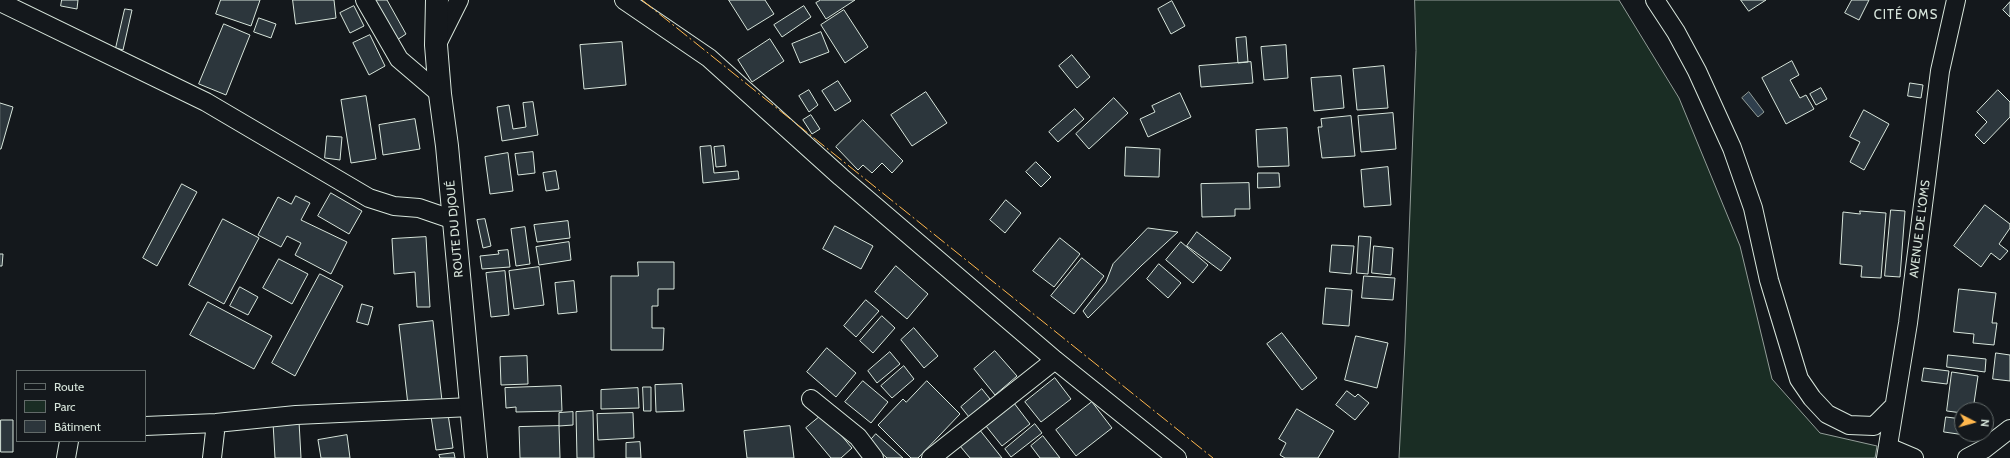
<!DOCTYPE html>
<meta charset="utf-8">
<style>
body{margin:0}
#map{position:relative;width:2010px;height:458px;overflow:hidden;background:#14181c;font-family:Cabin,sans-serif}
canvas{display:block}
.legend{position:absolute;left:16px;top:370px;width:130px;height:72px;box-sizing:border-box;background:#14181c;border:1px solid #626a69;margin:0;padding:5px 7px;list-style:none;font-size:12px;color:#d8e6dc}
.legend li{display:flex;align-items:center;gap:8px;height:20px}
.legend b{width:20px;border:1px solid #626a69}
.north{position:absolute;left:1954px;top:402px;width:40px;height:40px;box-sizing:border-box;background:#14181c;border:1px solid #626a69;border-radius:50%;rotate:96deg;font-size:11px;font-weight:700;line-height:16px;text-align:center;color:#d8e6dc}
.north::after{content:'';display:block;margin:auto;width:14px;height:18px;background:#ffb74d;clip-path:polygon(50% 0,100% 100%,50% 72%,0 100%)}
</style>
<div id="map">
<canvas width="2010" height="458"></canvas>
<ul class="legend">
<li><b style="height:5px;background:#14181c"></b>Route</li>
<li><b style="height:11px;background:#1a2d24"></b>Parc</li>
<li><b style="height:11px;background:#2c363c"></b>Bâtiment</li>
</ul>
<div class="north">N</div>
</div>
<script>
const g = document.querySelector('canvas').getContext('2d');
g.lineJoin = 'round';
function paint(path, color) { g.fillStyle = color; g.fill(path, 'evenodd'); }
function stroke(path, color, width, dash) { g.strokeStyle = color; g.lineWidth = width; g.lineCap = dash ? 'butt' : 'round'; g.setLineDash(dash || []); g.stroke(path); }
function write(font, color, halo, rows, align = 'center') {
  g.font = font + ' Cabin,sans-serif'; g.lineWidth = 3; g.setLineDash([]); g.textBaseline = 'middle'; g.strokeStyle = halo; g.fillStyle = color; for (const [text, x, y, turn = 0] of rows) {
    g.save(); g.translate(x, y); g.rotate((+turn || 0) * Math.PI / 180); g.textAlign = isNaN(turn) ? turn : align; if (halo) g.strokeText(text, 0, 0); g.fillText(text, 0, 0); g.restore();
  }
}
const green = new Path2D(`
 M1415 0H1619L1679 98 1740 246 1772 379 1820 433 1877 446 1875 458H1399L1405 343 1416 51Z`);
const water = new Path2D(`
 M1749 92 1764 112 1758 117 1742 98Z`);
const building = new Path2D(`
 M62 0H78L77 9 61 6Z
 M221 0H260L251 26 216 14Z
 M293 0H334L336 18 296 24Z
 M374 0H387L406 34 397 40Z
 M729 0H765L774 14 748 30Z
 M821 0H855L826 19 816 3Z
 M1741 0H1766L1749 11Z
 M1852 0H1869L1859 20 1845 13Z
 M1172 1 1185 26 1171 34 1158 9Z
 M2010 2V17L2003 10Z
 M354 6 364 26 350 33 340 13Z
 M804 6 811 17 782 37 774 25Z
 M125 9 132 10 123 50 116 48Z
 M844 10 868 47 845 63 821 25Z
 M259 18 276 24 271 38 254 32Z
 M224 24 250 35 226 95 199 84Z
 M821 32 829 52 800 63 792 44Z
 M370 35 385 66 369 75 353 43Z
 M1246 37 1248 62 1238 63 1236 38Z
 M770 39 784 61 752 82 738 60Z
 M622 42 626 85 584 89 580 45Z
 M1286 45 1288 78 1264 80 1261 47Z
 M1072 55 1090 77 1077 88 1059 66Z
 M1792 61 1799 75 1790 80 1800 98 1806 95 1814 109 1786 124 1762 78Z
 M1251 62 1253 83 1201 87 1199 66Z
 M1384 66 1388 108 1357 110 1353 69Z
 M1341 76 1344 108 1314 111 1311 78Z
 M838 81 851 101 835 111 822 91Z
 M1910 83 1923 85 1921 98 1908 96Z
 M1821 88 1827 99 1816 105 1810 94Z
 M809 90 818 105 809 112 799 96Z
 M1998 90 2010 102V117L1984 144 1975 135 1987 122 1977 112Z
 M926 92 947 123 912 146 891 115Z
 M1180 93 1191 117 1148 137 1140 119 1155 112 1152 106Z
 M366 96 376 159 351 163 341 100Z
 M1114 98 1128 113 1089 149 1076 134Z
 M533 102 538 135 502 141 497 107 509 105 513 129 526 127 523 103Z
 M0 103 13 107 1 149H0Z
 M1075 109 1084 119 1058 142 1049 132Z
 M1864 110 1889 124 1864 170 1850 162 1860 142 1850 137Z
 M1393 113 1396 149 1361 152 1358 116Z
 M811 115 820 129 812 134 803 120Z
 M1351 116 1355 156 1322 158 1318 127H1322L1321 119Z
 M415 119 420 149 383 155 379 125Z
 M863 120 903 161 892 173 882 163 872 173 863 165 858 170 836 147Z
 M1287 128 1289 166 1258 167 1256 130Z
 M327 136 342 137 340 160 325 158Z
 M711 146 714 173 738 171 739 179 703 183 700 147Z
 M724 146 726 166 716 167 714 147Z
 M1126 147 1160 149 1159 177 1125 176Z
 M533 152 535 173 518 175 515 154Z
 M508 153 513 191 490 194 485 157Z
 M1036 162 1051 177 1041 187 1026 172Z
 M1388 167 1391 205 1364 207 1361 170Z
 M556 171 559 189 546 191 543 173Z
 M1258 173H1279L1280 187 1258 188Z
 M1249 183 1250 209H1235V216L1202 217 1201 184Z
 M182 184 197 192 157 266 143 258Z
 M331 193 362 211 349 234 318 216Z
 M296 196 310 203 301 220 347 242 331 274 295 255 301 243 287 236 281 247 258 235 278 197 291 204Z
 M1006 200 1021 213 1005 233 990 220Z
 M1985 205 2010 224V228L1999 244 2008 251 2000 260 1991 253 1981 267 1954 246Z
 M1891 210 1905 211 1900 277 1885 276Z
 M1860 211 1886 213 1881 278 1861 277 1862 266 1840 264 1843 212 1860 214Z
 M223 219 259 238 224 304 189 285Z
 M485 219 491 246 483 248 477 220Z
 M568 221 570 238 537 242 534 225Z
 M835 226 873 246 861 269 823 249Z
 M525 227 530 264 516 266 511 229Z
 M1148 228 1178 232 1142 265 1088 318 1083 311 1106 282 1113 264Z
 M1197 232 1231 258 1221 271 1187 246Z
 M1359 236 1371 237 1368 274 1357 273Z
 M426 237 430 307H417L415 272 394 274 392 239Z
 M1060 238 1080 254 1054 287 1033 271Z
 M569 242 571 260 539 265 536 247Z
 M1181 242 1208 265 1193 283 1166 260Z
 M1332 245 1354 246 1351 274 1330 272Z
 M1374 246 1393 248 1391 275 1372 273Z
 M508 250 510 267 482 269 480 256 499 254 498 251Z
 M0 254H3L2 266H0Z
 M1082 258 1104 276 1074 314 1051 296Z
 M279 259 308 274 292 304 263 288Z
 M638 262H674V289H658V306H652V328H664L663 350H611V276H638Z
 M1159 264 1181 283 1168 298 1147 279Z
 M896 266 928 294 907 319 875 292Z
 M539 267 544 305 514 309 509 271Z
 M505 271 509 315 491 317 486 273Z
 M320 274 343 286 295 376 272 363Z
 M1364 276 1395 278 1393 300 1362 298Z
 M574 281 577 312 558 314 555 283Z
 M240 287 258 297 248 315 230 306Z
 M1326 288 1352 290 1349 326 1323 324Z
 M1959 289 1996 293 1992 323H1997L1994 345 1973 343 1974 334 1954 332Z
 M866 300 879 311 856 337 844 326Z
 M208 302 272 336 254 369 190 335Z
 M362 304 373 307 368 325 357 322Z
 M882 316 895 328 873 353 860 341Z
 M433 321 442 401 408 405 399 325Z
 M914 328 938 356 924 368 901 340Z
 M1282 333 1317 378 1302 390 1267 344Z
 M1356 336 1388 343 1377 388 1345 380Z
 M827 348 856 373 836 397 807 372Z
 M995 351 1017 376 995 395 974 369Z
 M890 352 900 364 877 383 868 371Z
 M1996 353 2010 355V381L1993 379Z
 M1948 355 1986 359 1985 372 1947 367Z
 M527 356 528 384 501 385 500 357Z
 M904 366 914 379 892 398 881 386Z
 M1924 368 1949 371 1947 384 1922 381Z
 M1952 372 1978 376 1973 410H1962V413L1947 411Z
 M1055 378 1071 399 1041 422 1025 402Z
 M863 381 888 402 871 423 845 402Z
 M927 381 960 414 918 458H911L878 425 903 399 906 402Z
 M682 384 684 411 656 412 655 385Z
 M561 386 562 411 516 412V407L506 408 505 388Z
 M643 387H651V411H644Z
 M638 388 639 408 601 409V390Z
 M982 389 990 399 969 417 961 407Z
 M1347 391 1355 397 1358 394 1369 403 1355 420 1336 405Z
 M1092 402 1112 428 1076 456 1056 430Z
 M1014 403 1030 424 1002 446 986 426Z
 M1297 409 1334 431 1318 458H1285L1280 455 1286 443 1279 439Z
 M593 411 594 458H577L576 412Z
 M573 412V425L559 426V413Z
 M633 413 634 438 598 440 597 414Z
 M448 414 453 448 436 450 431 416Z
 M823 414 852 448 841 458H831L806 428Z
 M1946 417 1962 419V434L1965 435 1944 432Z
 M1 420H13V452H1Z
 M299 421 301 458H275L273 422Z
 M1035 424 1042 433 1011 457 1005 449Z
 M559 426 560 458H520L519 427Z
 M790 426 794 458H747L744 431Z
 M979 429 1002 458H970L960 446Z
 M876 434 903 458H887L869 442Z
 M347 435 350 458H321L318 440Z
 M1043 436 1060 458H1040L1031 446Z
 M640 442 641 458H626V443Z
 M454 453 455 458H440L439 455Z`);
const minor = new Path2D(`
 M365 0 399 59 440 94
 M624 0 709 58 841 177 1055 360 1177 458
 M1655 0 1676 32 1697 71 1732 148 1753 208 1769 280 1799 379 1812 398 1827 414 1849 425 1874 426 1894 406
 M0 2 206 102 369 198 394 206 419 208 454 220
 M437 44 459 0
 M811 399 858 437 874 458
 M145 426 216 423 296 415 471 407
 M1888 447 1914 458
 M66 458 69 441
 M212 458 216 423
 M931 458 1055 360
 M1886 458 1908 323 1940 71 1956 0
 M1967 458 1984 449 2010 429`);
const major = new Path2D(`
 M437 0 436 45 440 94 447 146 476 458`);
const power = new Path2D(`
 M642 0 1213 458`);
const streetNames = [
 ["ROUTE DU DJOUÉ",455,229,-95],
 ["AVENUE DE L'OMS",1920,229,-83]
];
const neighbourhoodNames = [
 ["CITÉ OMS",1906,15]
];
paint(green, '#1a2d24');
stroke(green, '#939e99', 1);
paint(water, '#2f3f4d');
stroke(water, '#939e99', 1);
paint(building, '#2c363c');
stroke(building, '#d8e6dc', 1);
stroke(minor, '#d8e6dc', 20);
stroke(major, '#d8e6dc', 24);
stroke(minor, '#14181c', 18);
stroke(major, '#14181c', 22);
stroke(power, '#ffb74d', 1, [14, 3, 2, 3]);
write('12px', '#d8e6dc', '#14181c', streetNames);
g.letterSpacing = '1px';
write('13px', '#d8e6dc', '#14181c', neighbourhoodNames);
g.letterSpacing = '0px';
</script>
